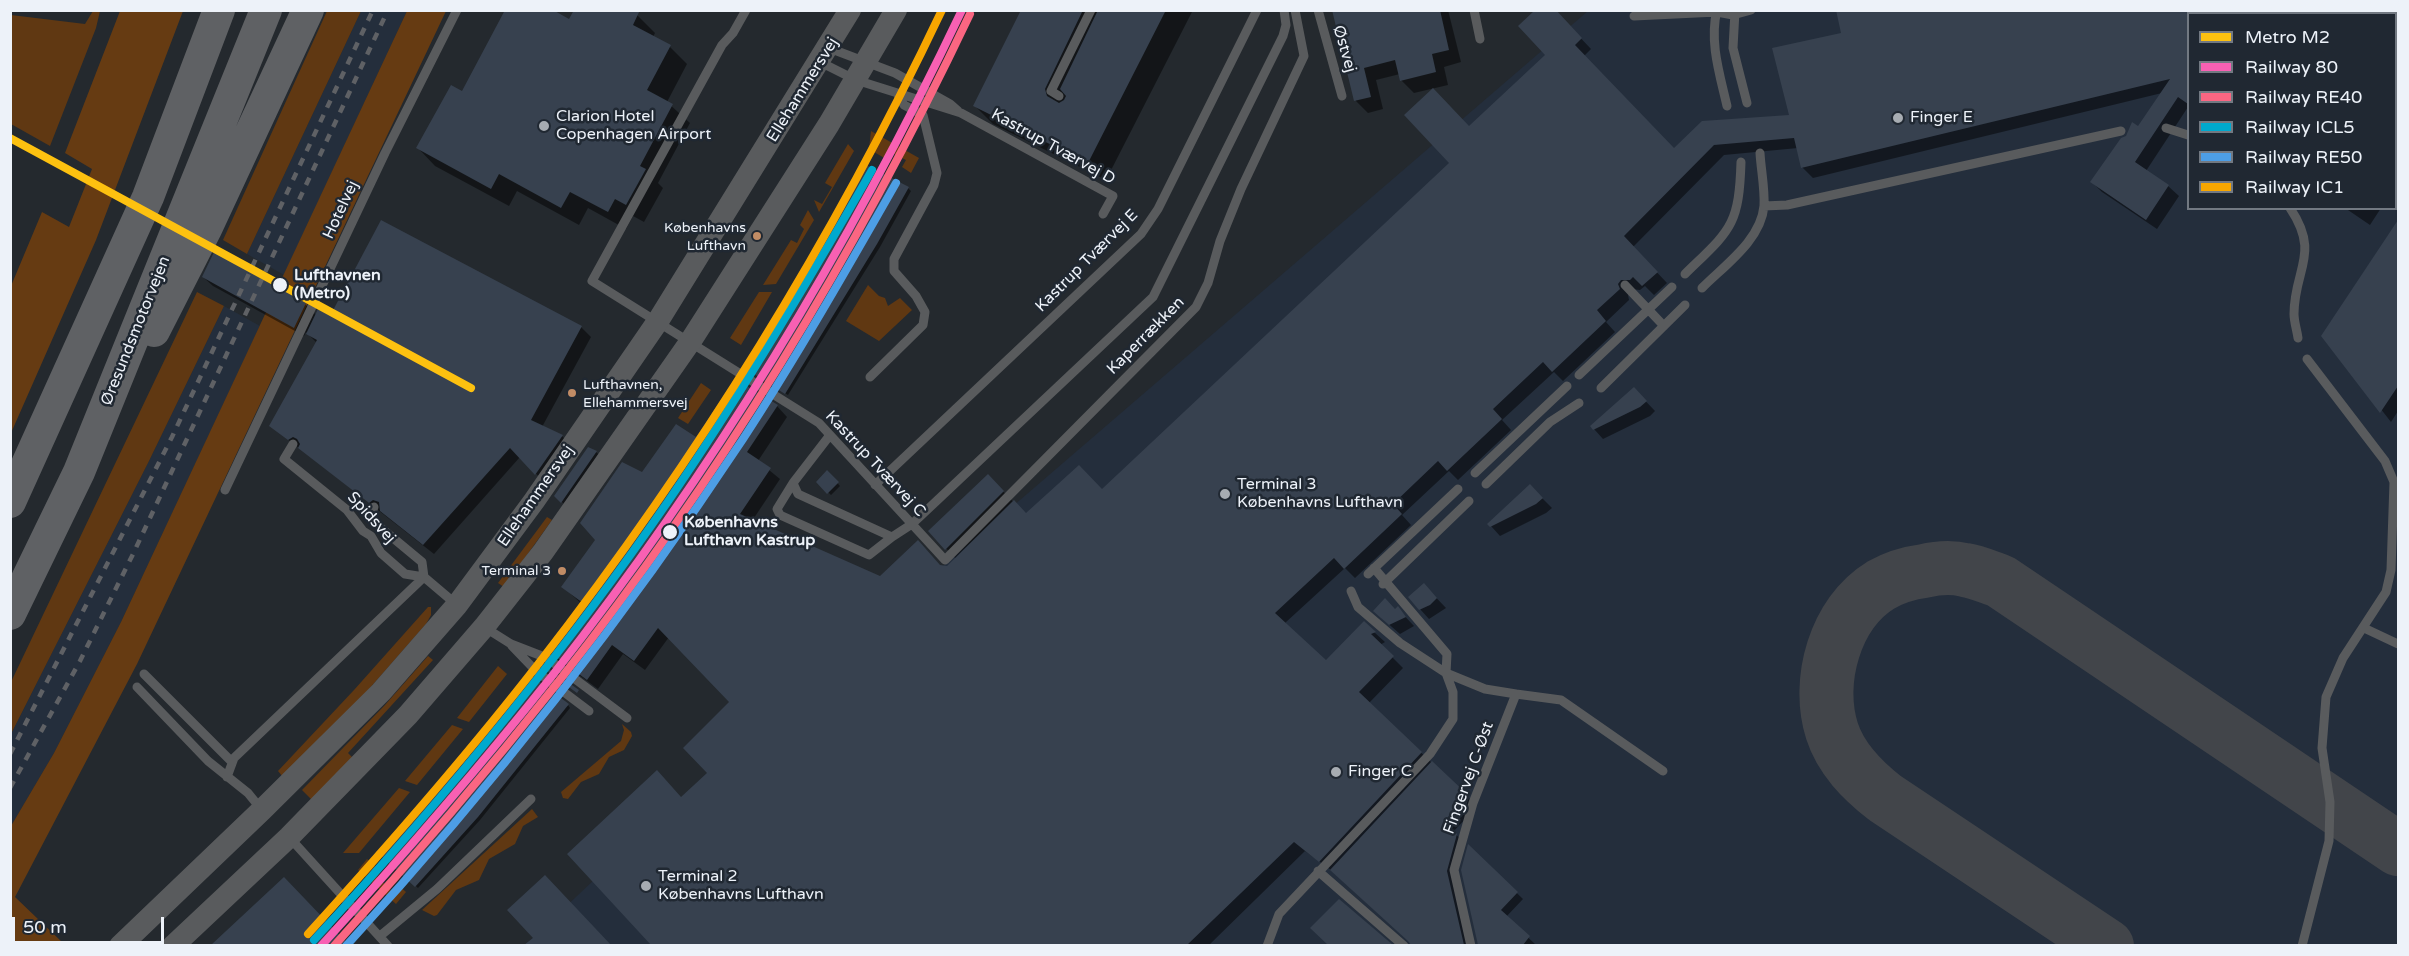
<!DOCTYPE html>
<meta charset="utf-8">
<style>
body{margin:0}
#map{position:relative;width:2409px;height:956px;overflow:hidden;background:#24292e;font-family:"Varela Round",sans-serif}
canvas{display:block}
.frame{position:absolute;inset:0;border:12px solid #edf2f9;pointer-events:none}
.legend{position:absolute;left:2187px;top:12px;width:210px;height:198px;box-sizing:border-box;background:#202832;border:2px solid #727982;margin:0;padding:8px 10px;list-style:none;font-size:18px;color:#edf2f9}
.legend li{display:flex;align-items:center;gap:12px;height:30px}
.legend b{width:30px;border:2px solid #727982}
.scale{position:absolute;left:12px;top:917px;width:152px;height:27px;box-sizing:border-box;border:3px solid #edf2f9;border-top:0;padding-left:8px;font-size:18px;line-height:21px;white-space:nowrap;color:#edf2f9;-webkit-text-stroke:4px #202832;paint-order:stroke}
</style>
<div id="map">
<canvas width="2409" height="956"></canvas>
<div class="frame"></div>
<ul class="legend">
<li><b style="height:8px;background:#fdc110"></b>Metro M2</li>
<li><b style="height:8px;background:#f860b3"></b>Railway 80</li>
<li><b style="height:8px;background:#fa6682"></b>Railway RE40</li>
<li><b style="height:8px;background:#00a9ce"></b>Railway ICL5</li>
<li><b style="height:8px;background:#4d9ee5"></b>Railway RE50</li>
<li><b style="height:8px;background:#f7a600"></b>Railway IC1</li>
</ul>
<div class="scale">50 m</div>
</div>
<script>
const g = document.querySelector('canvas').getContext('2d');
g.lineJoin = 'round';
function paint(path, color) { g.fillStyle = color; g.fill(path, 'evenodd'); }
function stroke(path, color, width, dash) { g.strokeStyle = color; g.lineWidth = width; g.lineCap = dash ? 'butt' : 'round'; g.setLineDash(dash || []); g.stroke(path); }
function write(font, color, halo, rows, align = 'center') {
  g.font = font + ' "Varela Round",sans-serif'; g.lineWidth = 5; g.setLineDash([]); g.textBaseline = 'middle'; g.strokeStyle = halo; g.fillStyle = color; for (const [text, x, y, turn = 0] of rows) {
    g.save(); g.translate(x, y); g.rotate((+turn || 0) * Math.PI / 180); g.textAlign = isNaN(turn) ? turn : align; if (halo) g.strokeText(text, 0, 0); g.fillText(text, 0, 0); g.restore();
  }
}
const built = new Path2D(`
 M361 11H407L284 275 247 254Z
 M1588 11H2398V945L524 946 754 729ZM2188 14H2396V208H2188Z
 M224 306 260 326 121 622 54 753 11 826V734L149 461Z`);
const green = new Path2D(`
 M93 11H100L96 28 50 146 11 124V15L85 24Z
 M327 11H361L247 254 223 240Z
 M871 131 919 158 911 173 902 167 906 160 890 152 886 159 869 149Z
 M848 144 854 151 819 212 814 200 822 204 832 187 825 183Z
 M808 210 814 220 776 284 763 285 791 240 797 243 804 229 800 225Z
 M868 285 879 296 885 298 888 306 900 298 912 310 879 341 846 321Z
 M197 292 224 306 149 461 11 734V682Z
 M759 292H772L741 345 730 338Z
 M701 383 711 390 688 424 678 418Z
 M547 517 552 520 504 587 498 583Z
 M428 607H431V615L426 624 362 697 283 777 278 771 354 690Z
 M428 656 433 660 348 753 353 758 312 800 302 790 385 705Z
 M498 666 507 674 469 722 457 718Z
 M622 724 631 732 632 736 624 750 609 757 599 774 581 782 568 799 563 798 561 792 621 741 624 730Z
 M452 725 463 729 417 785 405 781Z
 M399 788 410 792 359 853H343Z
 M532 809 538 817 523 826 515 844 489 859 479 880 456 890 437 915 434 916 422 910Z
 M367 859 381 871 377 877 391 890 397 884 406 892 396 904 358 870Z`);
const forest = new Path2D(`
 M120 11H183L96 240 11 433V286L42 212 69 227 92 169 65 153Z
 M407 11H446L137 664 15 897 63 943 59 945 11 946V826L54 753 121 622Z`);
const shadow = new Path2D(`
 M1023 10H1193L1106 180 993 124 975 106Z
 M1334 10H1448L1461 62 1444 67 1448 85 1414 93 1401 80 1400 74 1376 80 1383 109 1368 113 1356 101Z
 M1838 10H2268L2272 14H2188V107L2146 171 2168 186 2179 196 2157 229 2102 192 2092 182 2138 128 2162 93 1813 178 1802 167 1798 148 1724 155 1633 247 1667 283 1654 295 1645 286 1640 290 1631 289 1628 295 1629 300 1606 322 1615 332 1563 381 1554 372 1502 420 1511 430 1458 480 1449 471 1402 515 1411 525 1355 578 1345 568 1285 623 1326 662 1364 623 1385 642 1380 645 1403 668 1369 703 1474 803 1470 814 1453 832 1463 841 1453 878 1468 946H1412L1410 941 1331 870 1305 851 1208 946H653L569 854 682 798 709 773 731 702 669 637 645 670 623 654 598 689 560 661 550 651 583 605 563 587 643 473 697 439 777 406 787 417 758 461 780 479 752 521 880 578 940 566 948 568 956 559 930 531 988 476 1026 515 1102 491 1451 163 1469 128 1547 55 1556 12 1591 49 1584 56 1674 150 1791 116 1843 34Z
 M637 15 655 33 653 37 670 47 687 64 667 102 690 123 658 183 663 188 644 222 633 216 626 229 588 208 579 225 517 191 509 206 435 166 418 148 462 93 570 21Z
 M2396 59 2398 61V170L2396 175Z
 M908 188 911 191 880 247 788 395 747 370Z
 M2345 208H2381L2370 225Z
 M2398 222V411L2391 422 2323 335Z
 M203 277 305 304 317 316 331 318 581 327 591 337 542 427 562 436 572 446 546 484 520 457 434 554 271 426 317 343 306 332 304 336 213 286Z
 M1634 389 1655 411 1650 416 1603 439 1594 429Z
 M588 448 596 452 606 461 571 511 556 496Z
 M827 472 840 486 831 495 818 482Z
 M1530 486 1552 508 1546 513 1500 536 1491 526Z
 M1424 585 1446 608 1429 619 1420 609Z
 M1398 609 1414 626 1400 634 1384 620Z
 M568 705 570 708 480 820 418 888 383 856Z
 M1469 847 1523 899 1506 917 1535 944 1533 946H1479L1462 870Z
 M284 879 348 946H214Z
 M555 887 609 946H526L535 938Z
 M1339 901 1391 946H1330L1312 928Z`);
const taxiway = new Path2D(`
 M2107 946 1885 798C1862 780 1841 759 1832 731 1816 681 1835 613 1881 585 1895 577 1909 573 1924 571 1937 568 1952 567 1965 570 1977 572 1988 577 2000 581L2398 849`);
const building = new Path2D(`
 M505 10H553L569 19 574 10H640L633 25 671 45 647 90 673 104 640 166 646 169 626 205 615 199 608 212 570 192 561 208 499 174 491 189 416 148 451 85 462 91Z
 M1021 10H1083L1045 89 1047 96 1059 103 1064 100 1066 96 1060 89 1098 10H1166L1088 163 973 106Z
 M1332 10H1440L1449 50 1432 54 1436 72 1400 81 1395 60 1364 68 1371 97 1354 101Z
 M1535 10H1556L1582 38 1575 45 1674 148 1702 121 1789 115 1772 48 1841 33 1836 10H2188V104L2178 97 2135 162 2169 185 2146 220 2090 182 2121 138 2126 136 2132 122 2138 126 2170 79 1801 168 1794 138 1714 145 1624 236 1658 272 1642 286 1633 277 1630 280H1621L1618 284 1620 289 1597 310 1606 321 1552 372 1543 362 1493 409 1502 419 1447 471 1438 461 1393 504 1402 514 1344 569 1334 558 1275 613 1326 660 1364 621 1376 632 1371 634 1394 656 1359 692 1422 752 1319 862 1294 842 1187 945H651L567 854 657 770 681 797 707 773 683 748 729 702 658 628 634 661 612 645 587 680 548 651 583 603 561 587 595 540 580 523 622 462 642 472 676 424 696 437 735 379 778 405 747 452 771 468 740 514 880 576 918 540 940 565 947 566 1014 500 1026 513 1079 465 1102 489 1449 163 1404 115 1433 88 1469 126 1545 55 1518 26Z
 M864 164 909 187 877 244 785 394 743 367 831 225Z
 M381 220 582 326 531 420 563 435 535 475 510 448 423 545 380 511 379 502 373 500 369 503 298 448 300 444 297 439 293 437 288 440 269 426 317 340 306 334 318 309 330 316Z
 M2398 220V386L2380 413 2321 336Z
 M214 252 306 303 294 328 202 277Z
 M1634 387 1647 401 1640 407 1593 430 1590 426Z
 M588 447 597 451 561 503 554 496Z
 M827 470 839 482 827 494 816 482Z
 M988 474 1004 491 945 550 928 531Z
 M1530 484 1543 498 1536 504 1490 527 1487 524Z
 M1424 583 1437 598 1430 605 1419 610 1408 597Z
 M1385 598 1395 609 1398 606 1406 617 1389 625 1373 611Z
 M539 662 579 690 577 693 540 666Z
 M530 675 569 704 478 817 415 887 381 856 482 736Z
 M1432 761 1469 796 1465 808 1448 825 1457 834 1447 871 1464 945H1411L1408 941 1330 870Z
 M1468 844 1518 892 1501 910 1530 936 1523 945H1478L1461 870Z
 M545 875 611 945H524L533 938 507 910Z
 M284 877 349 945H211Z
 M1339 899 1393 945H1328L1310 928Z`);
const service = new Path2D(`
 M746 10 733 33 722 45 592 281 819 423 945 560 1196 307 1208 283 1220 241 1241 189 1304 56 1295 10
 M1318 10 1342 96
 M1474 10 1480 39
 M1717 10C1709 42 1720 75 1727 106
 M2315 10 2324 14
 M1735 11 1733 48 1747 103
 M1634 16 1717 12 1733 15 1751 10
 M2396 17H2398
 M829 48 895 73 950 104 958 111
 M820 62 856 80 961 113 1113 196 1103 214
 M1059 96 1051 91 1091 10
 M2166 128 2188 135
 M1764 206 1787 205 2121 131
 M2290 208C2321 254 2294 269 2294 314 2294 322 2297 330 2298 338
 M1685 274C1730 230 1739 227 1741 162
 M1625 285 1664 326
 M1702 288C1725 265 1761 240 1764 206 1765 189 1761 170 1760 153
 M1579 375 1672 287
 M870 377 923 325 925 312 916 296 894 271V259L934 185 937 173 923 115 904 105 898 95
 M1601 388 1685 305
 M830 435 793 483 798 494 892 537 912 524 928 509 1153 297 1283 36 1286 25 1284 10
 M293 444 284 459 347 510 363 531 371 536 381 553 405 574 424 577 457 605
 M1475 473 1567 386
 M793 483 777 509 780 515 869 555 892 537
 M1486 484 1550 422 1579 403
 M875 485 1141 234 1158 209 1257 10
 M225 490 385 153 457 10
 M374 507 371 515 375 523 422 562 424 577
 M1368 574 1458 489
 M1383 584 1469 501
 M1351 591 1358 607 1400 643 1446 673 1447 654 1374 568
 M484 627 511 644 547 658 627 718
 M2364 628 2398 644
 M512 646 536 671 589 711
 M1446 673 1485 689 1516 694 1473 803 1454 870 1471 946
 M144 674 231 761
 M137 687 208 761 248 793 261 809
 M1516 694 1561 700 1663 771
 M227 777 234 758 424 577
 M289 837 388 946
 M1318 871 1404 946
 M380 936 437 889 531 799
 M1267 946 1279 914 1430 754 1453 719V692L1446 673
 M2302 946 2329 841 2330 802 2322 748 2326 697 2343 658 2386 592 2391 570 2394 482 2385 461 2307 359`);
const tertiary = new Path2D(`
 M120 946 262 810 381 692 457 605 534 501 658 321 850 10
 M173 946 289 837 408 715 484 627 543 552 690 342 829 124 896 10`);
const motorway = new Path2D(`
 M154 331 206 229 308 10
 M10 502 148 197 219 10
 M10 614 79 472 266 10`);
const rail = new Path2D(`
 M10 754 172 437 373 10
 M10 788 80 661 134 552 388 10`);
const rail1 = new Path2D(`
 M321 946C401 858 478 769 552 676 713 471 850 246 962 10`);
const rail2 = new Path2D(`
 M334 946C412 860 487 772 559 681 721 476 858 250 970 14`);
const rail3 = new Path2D(`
 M314 940C442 801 562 656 669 500 742 393 808 282 872 170`);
const rail4 = new Path2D(`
 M346 946C492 787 624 619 743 439 797 356 847 269 896 183`);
const rail5 = new Path2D(`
 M308 934C388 846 466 757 539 663 696 461 832 242 942 10`);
const metro1 = new Path2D(`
 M10 138 471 388`);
const markers = [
 [1898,118,6,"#a7acb2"],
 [544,126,6,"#a7acb2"],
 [757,236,5,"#c18c65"],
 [280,285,8,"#edf2f9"],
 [572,393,5,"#c18c65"],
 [1225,494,6,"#a7acb2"],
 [670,532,8,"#edf2f9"],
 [562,571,5,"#c18c65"],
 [1336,772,6,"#a7acb2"],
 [646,886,6,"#a7acb2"]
];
const busNames = [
 ["Københavns",746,228],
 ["Lufthavn",746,246],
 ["Lufthavnen,",583,385,"left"],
 ["Ellehammersvej",583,403,"left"],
 ["Terminal 3",551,571]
];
const streetNames = [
 ["Østvej",1344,49,74],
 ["Ellehammersvej",803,90,-58],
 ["Kastrup Tværvej D",1053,147,29],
 ["Hotelvej",341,210,-65],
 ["Kastrup Tværvej E",1087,261,-45],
 ["Øresundsmotorvejen",136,331,-68],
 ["Kaperrækken",1146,336,-45],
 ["Kastrup Tværvej C",875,464,47],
 ["Ellehammersvej",536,496,-55],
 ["Spidsvej",371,518,48],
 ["Fingervej C-Øst",1469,778,-70]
];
const poiNames = [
 ["Clarion Hotel",556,117],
 ["Copenhagen Airport",556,135],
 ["Finger E",1910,118],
 ["Terminal 3",1237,485],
 ["Københavns Lufthavn",1237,503],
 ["Finger C",1348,772],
 ["Terminal 2",658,877],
 ["Københavns Lufthavn",658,895]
];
const stopNames = [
 ["Lufthavnen",294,276],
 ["(Metro)",294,294],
 ["Københavns",684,523],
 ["Lufthavn Kastrup",684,541]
];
paint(built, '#242e3c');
paint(green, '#603812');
paint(forest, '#663b12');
paint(shadow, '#0007');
stroke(taxiway, '#42454a', 54);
paint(building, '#37414f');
stroke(service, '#595b5d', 9);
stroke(tertiary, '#595b5d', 22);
stroke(motorway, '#5f6164', 32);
stroke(rail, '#5f6165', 4.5, [8, 8]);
stroke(rail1, '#f860b3', 8);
stroke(rail2, '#fa6682', 8);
stroke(rail3, '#00a9ce', 8);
stroke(rail4, '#4d9ee5', 8);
stroke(rail5, '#f7a600', 8);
stroke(metro1, '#fdc110', 8);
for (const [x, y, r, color] of markers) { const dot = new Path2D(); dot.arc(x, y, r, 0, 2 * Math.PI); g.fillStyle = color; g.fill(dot); stroke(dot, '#202832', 2); }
write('14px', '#edf2f9', '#202832', busNames, 'right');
write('16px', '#edf2f9', '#202832', streetNames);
write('16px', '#edf2f9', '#202832', poiNames, 'left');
write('bold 16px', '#edf2f9', '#202832', stopNames, 'left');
</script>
